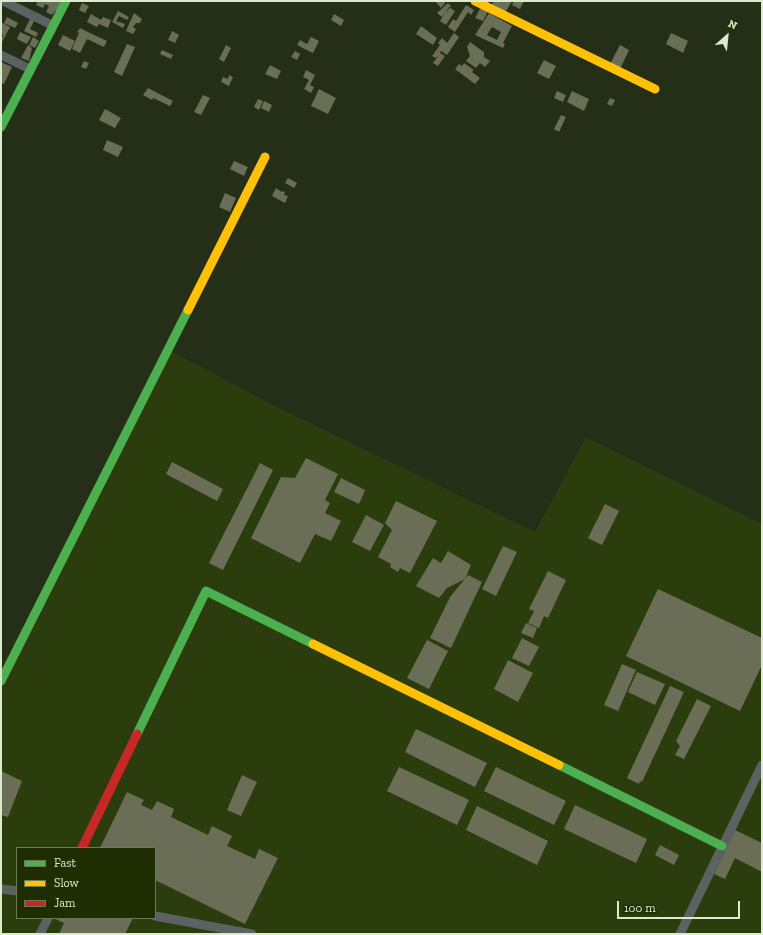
<!DOCTYPE html>
<style>
body{margin:0}
#map{position:relative;width:763px;height:935px;overflow:hidden;background:#252e16;font-family:"Zilla Slab",serif}
canvas{display:block}
.frame{position:absolute;inset:0;border:2px solid #ddebcd;pointer-events:none}
.legend{position:absolute;left:16px;top:847px;width:140px;height:72px;box-sizing:border-box;background:#1e2e02;border:1px solid #6a7a53;margin:0;padding:5px 7px;list-style:none;font-size:12px;color:#ddebcd}
.legend li{display:flex;align-items:center;gap:8px;height:20px}
.legend b{width:20px;border:1px solid #6a7a53}
.north{position:absolute;left:707px;top:16px;width:40px;height:40px;-webkit-text-stroke:3px #1e2e02;paint-order:stroke;rotate:27deg;font-size:11px;font-weight:700;line-height:16px;text-align:center;color:#ddebcd}
.north::after{content:'';display:block;margin:auto;width:14px;height:18px;background:#ddebcd;clip-path:polygon(50% 0,100% 100%,50% 72%,0 100%)}
.scale{position:absolute;left:617px;top:901px;width:123px;height:18px;box-sizing:border-box;border:2px solid #ddebcd;border-top:0;padding-left:5px;font-size:12px;line-height:14px;white-space:nowrap;color:#ddebcd;-webkit-text-stroke:3px #1e2e02;paint-order:stroke}
</style>
<div id="map">
<canvas width="763" height="935"></canvas>
<div class="frame"></div>
<ul class="legend">
<li><b style="height:5px;background:#4caf50"></b>Fast</li>
<li><b style="height:5px;background:#ffc107"></b>Slow</li>
<li><b style="height:5px;background:#c62828"></b>Jam</li>
</ul>
<div class="north">N</div>
<div class="scale">100 m</div>
</div>
<script>
const g = document.querySelector('canvas').getContext('2d');
g.lineJoin = 'round';
function paint(path, color) { g.fillStyle = color; g.fill(path, 'evenodd'); }
function stroke(path, color, width, dash) { g.strokeStyle = color; g.lineWidth = width; g.lineCap = dash ? 'butt' : 'round'; g.setLineDash(dash || []); g.stroke(path); }
const built = new Path2D(`
 M171 351 277 407 535 532 586 437 762 524V934H1V691ZM17 848H155V918H17Z`);
const building = new Path2D(`
 M38 1H58L62 3 52 15 46 12 49 6 45 4 43 8 36 5Z
 M435 1H444L445 3 441 8Z
 M494 1H512L505 13 491 6Z
 M514 1H524L520 9 512 5Z
 M82 3 89 6 85 13 79 10Z
 M448 3 451 6 442 17 437 13Z
 M466 5 474 10 471 15 468 12 455 32 448 27 453 19 456 21Z
 M449 7 455 11 446 25 440 21Z
 M481 7 488 11 483 21 475 18Z
 M118 11 129 17 127 20 119 16 116 21 125 24 123 28 112 22Z
 M134 13 142 19 140 23H136L133 27 136 29 133 34 126 31Z
 M489 13 512 26 503 43 505 44 503 48 475 35ZM492 27 501 32 497 40 487 35Z
 M91 14 101 20 103 17 111 20 108 28 99 24 97 27 87 22Z
 M334 14 344 20 341 26 331 20Z
 M7 17 18 23 15 28 4 23Z
 M31 17 35 19 30 29 38 33 36 37 24 31Z
 M1 22 10 27 1 44 3 35 1 33Z
 M421 26 437 38 433 45 416 34Z
 M80 28 90 33 80 53 72 49 79 33 77 32Z
 M172 31 179 35 175 43 168 40Z
 M20 32 31 37 27 44 17 39Z
 M90 33 107 41 104 47 87 39Z
 M454 33 459 37 447 55 441 51 440 53 445 56 438 66 433 63 439 55 436 58 432 56 440 45 438 43 442 38 447 43Z
 M671 33 688 41 683 53 666 44Z
 M63 35 75 41 70 51 58 45Z
 M33 37 39 41 35 48 29 45Z
 M311 37 319 41 313 53 297 45 300 40 307 44Z
 M470 42 484 52V57L490 61 485 67 480 63 476 68 466 61 470 56 467 47Z
 M127 44 135 47 122 76 114 72Z
 M28 45 32 48 29 61 21 58Z
 M226 45 231 48 224 62 219 59Z
 M620 45 629 50 620 69 610 64Z
 M162 50 173 55 171 59 160 54Z
 M295 51 300 54 297 60 291 57Z
 M544 60 556 66 549 79 537 73Z
 M84 61 89 63 86 69 81 67Z
 M1 62 12 67 4 84 1 83Z
 M464 63 474 70 472 72 480 78 475 84 455 69 459 64 462 66Z
 M270 65 281 71 277 79 265 74Z
 M306 70 315 75 310 85 314 87 311 93 304 89 309 80 303 77Z
 M229 75 233 77 229 86 221 82 223 77 228 79Z
 M148 88 173 101 170 106 153 98 152 100 143 95Z
 M319 89 336 98 328 114 311 106Z
 M557 91 566 95 563 102 554 98Z
 M572 91 589 99 584 111 567 102Z
 M203 95 210 98 201 115 194 112Z
 M610 98 615 100 612 106 607 104Z
 M258 99 263 101 259 110 254 107Z
 M264 101 272 105 269 112 261 108Z
 M105 109 121 118 115 128 99 120Z
 M561 115 566 117 559 132 554 129Z
 M107 140 123 147 118 157 103 150Z
 M234 161 248 167 244 176 230 169Z
 M288 178 297 183 294 188 285 183Z
 M276 188 282 192 283 191 285 192 284 195 288 196 285 203 272 196Z
 M225 193 236 198 230 212 219 207Z
 M306 458 338 474 325 500 330 503 325 513 341 521 331 541 315 534 300 563 251 538 281 477 295 478Z
 M172 462 223 489 217 501 166 474Z
 M260 463 273 470 223 570 209 563Z
 M341 478 365 490 359 504 334 492Z
 M396 501 437 521 410 573 400 568 398 572 390 567 391 564 378 557 392 530 385 523Z
 M605 504 619 511 602 545 588 538Z
 M366 515 384 525 370 551 352 542Z
 M503 546 517 552 496 596 482 589Z
 M448 551 471 565 465 579 447 588 439 598 416 586 433 558 441 563Z
 M548 571 566 580 548 618 544 616 539 628 528 623 534 611 529 609Z
 M468 575 482 582 451 648 430 638 450 597Z
 M658 589 762 638V665L740 711 626 656Z
 M526 623 537 628 533 638 521 633Z
 M522 638 539 647 529 666 512 658Z
 M427 640 448 651 429 689 407 678Z
 M508 660 533 673 518 702 494 689Z
 M622 664 636 670 618 711 604 705Z
 M637 672 665 684 655 705 628 692Z
 M670 686 684 692 642 782 640 781 639 784 627 778Z
 M697 699 711 706 684 759 675 755 680 746 676 741Z
 M416 729 487 763 475 787 405 752Z
 M399 767 469 800 457 825 387 791Z
 M496 767 566 801 554 825 484 791Z
 M1 771 22 781 8 817 1 815Z
 M242 775 257 782 241 816 227 810Z
 M127 792 144 800 141 805 152 810 157 801 174 809 171 817 208 835 212 826 232 836 227 846 255 859 259 849 278 858 245 924 155 880V848H100Z
 M575 805 647 839 636 863 564 829Z
 M477 806 548 841 537 865 466 830Z
 M735 830 762 843V872L735 858 725 879 714 874Z
 M660 845 679 855 674 865 655 855Z
 M53 918H133L125 934H59L64 923Z`);
const street = new Path2D(`
 M3 1 52 25
 M1 55 30 69
 M1 889 17 891
 M155 916 252 934
 M40 934 48 918
 M680 934 762 765`);
const fast = new Path2D(`
 M1 127 66 1
 M1 681 188 310
 M137 734 206 591 313 644
 M559 765 722 846`);
const slow = new Path2D(`
 M475 1 655 89
 M188 310 265 157
 M313 644 559 765`);
const jam = new Path2D(`
 M82 848 137 734`);
paint(built, '#2b3d0d');
paint(building, '#6a6e56');
stroke(street, '#5b6261', 9);
stroke(fast, '#4caf50', 9);
stroke(slow, '#ffc107', 9);
stroke(jam, '#c62828', 9);
</script>
